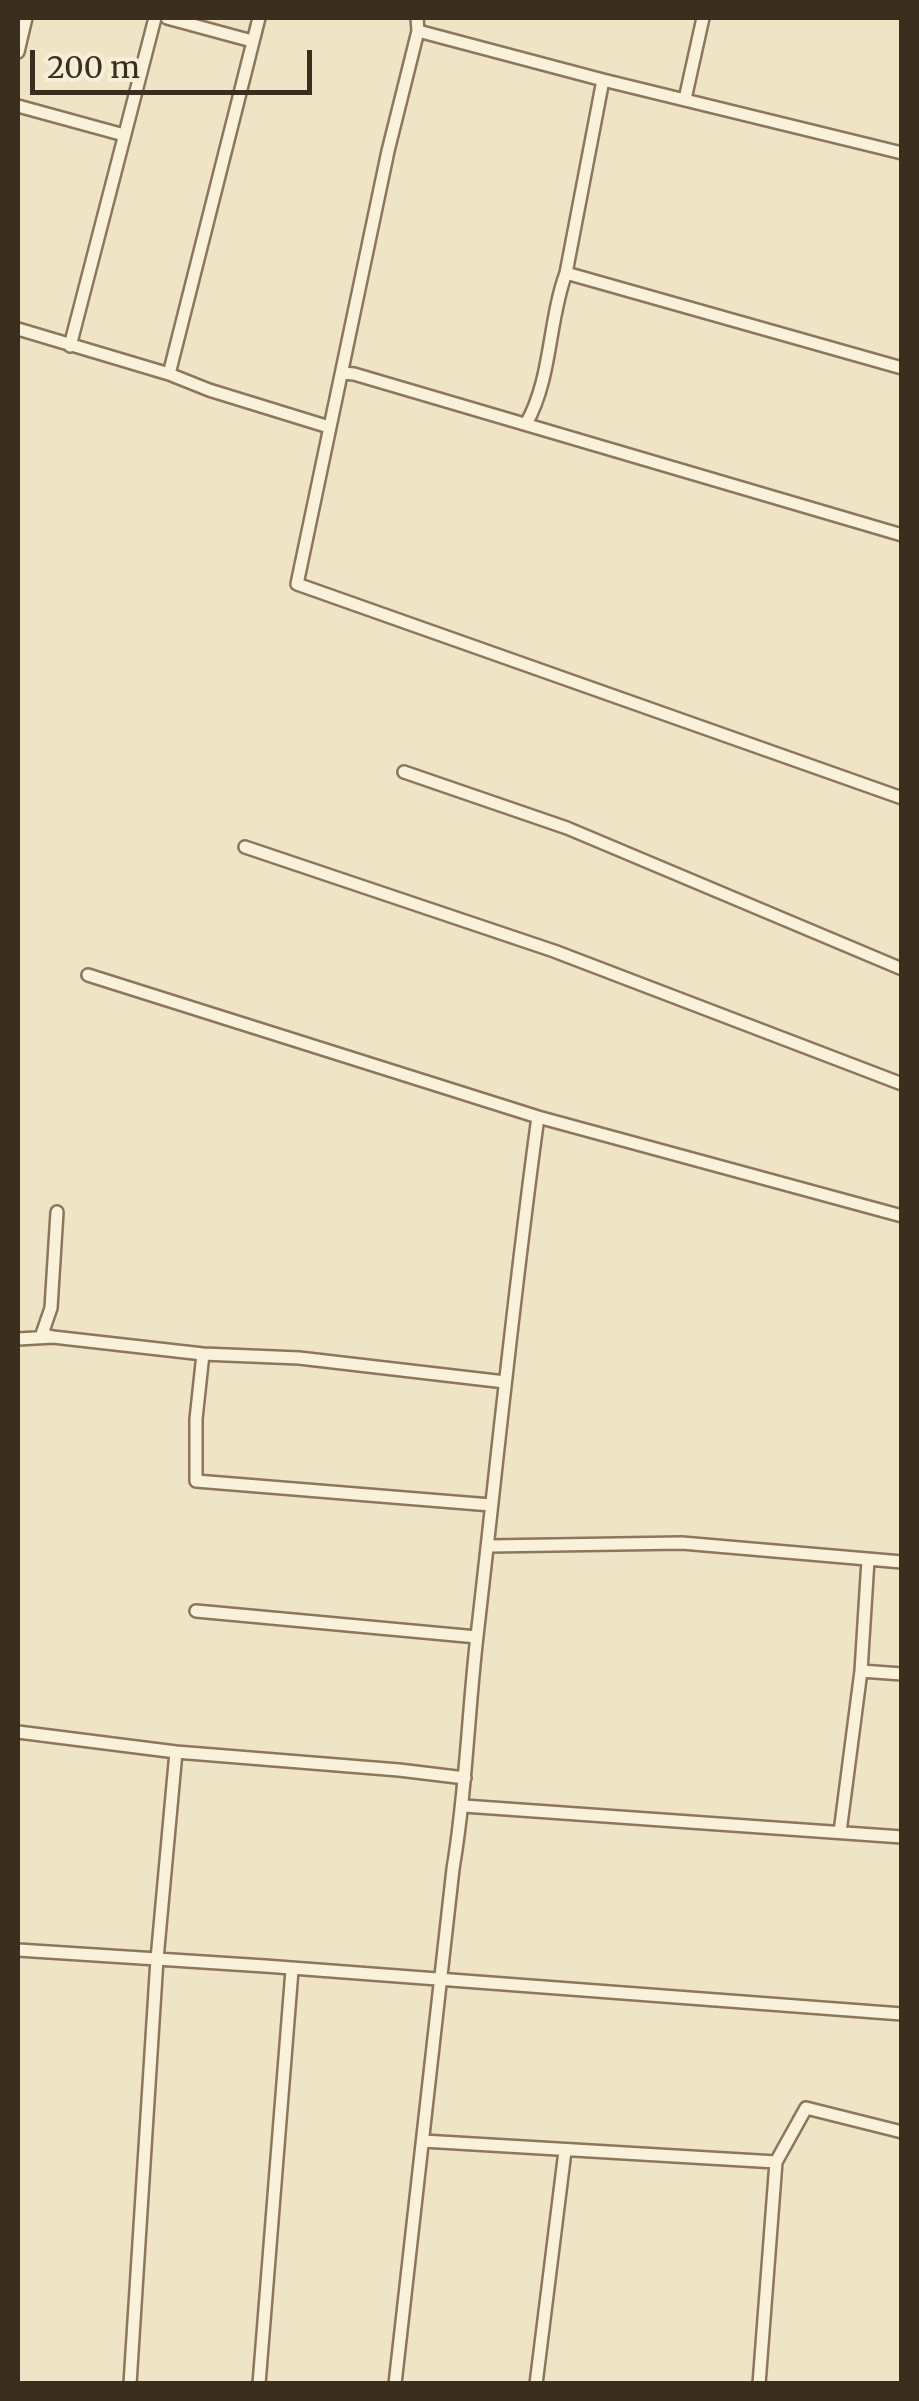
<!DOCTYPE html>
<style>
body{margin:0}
#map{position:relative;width:919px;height:2401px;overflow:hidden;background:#f0e4c7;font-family:Merriweather,serif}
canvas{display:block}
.frame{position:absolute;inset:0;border:20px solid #3c2e1f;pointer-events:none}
.scale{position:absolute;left:30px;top:50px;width:282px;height:45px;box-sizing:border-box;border:5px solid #3c2e1f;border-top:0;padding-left:12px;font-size:30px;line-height:35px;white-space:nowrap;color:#3c2e1f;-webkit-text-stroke:8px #f7eed7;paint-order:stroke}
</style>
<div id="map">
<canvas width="919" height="2401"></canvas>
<div class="frame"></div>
<div class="scale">200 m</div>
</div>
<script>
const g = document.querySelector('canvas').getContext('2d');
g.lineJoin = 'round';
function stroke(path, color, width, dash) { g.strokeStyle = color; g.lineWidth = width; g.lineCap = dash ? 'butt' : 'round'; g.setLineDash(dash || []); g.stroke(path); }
const street = new Path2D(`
 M167 18 252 41
 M417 18 418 31 388 151 297 584 902 798
 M418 31 603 80 902 153
 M18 52 26 18
 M685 99 703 18
 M18 106 124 135
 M566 273 902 368
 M18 329 169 374 209 390 329 427
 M70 346 155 18
 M342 373 354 374 902 535
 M169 374 259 18
 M526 424C552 378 548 322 566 273L603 80
 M404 772 567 828 902 969
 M245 847 554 951 902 1084
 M88 975 538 1117 902 1216
 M53 1337 203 1354 299 1358 505 1382
 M18 1339 53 1337 42 1334 51 1308 57 1212
 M203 1354 196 1419V1481L491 1505
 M489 1546 682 1543 902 1562
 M196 1611 477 1637
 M861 1671 902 1674
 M18 1732 176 1752 399 1770 465 1778
 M464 1806 902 1837
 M840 1832 861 1671 868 1560
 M18 1950 265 1966 902 2014
 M423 2141 776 2162
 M130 2384 157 1959 176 1752
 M259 2384 292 1970
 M395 2384 453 1869C466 1792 468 1714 477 1636 497 1463 514 1290 538 1117
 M536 2384 565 2151
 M759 2384 776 2162 806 2108 902 2132`);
stroke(street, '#8d765b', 16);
stroke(street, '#faf1db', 11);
</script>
